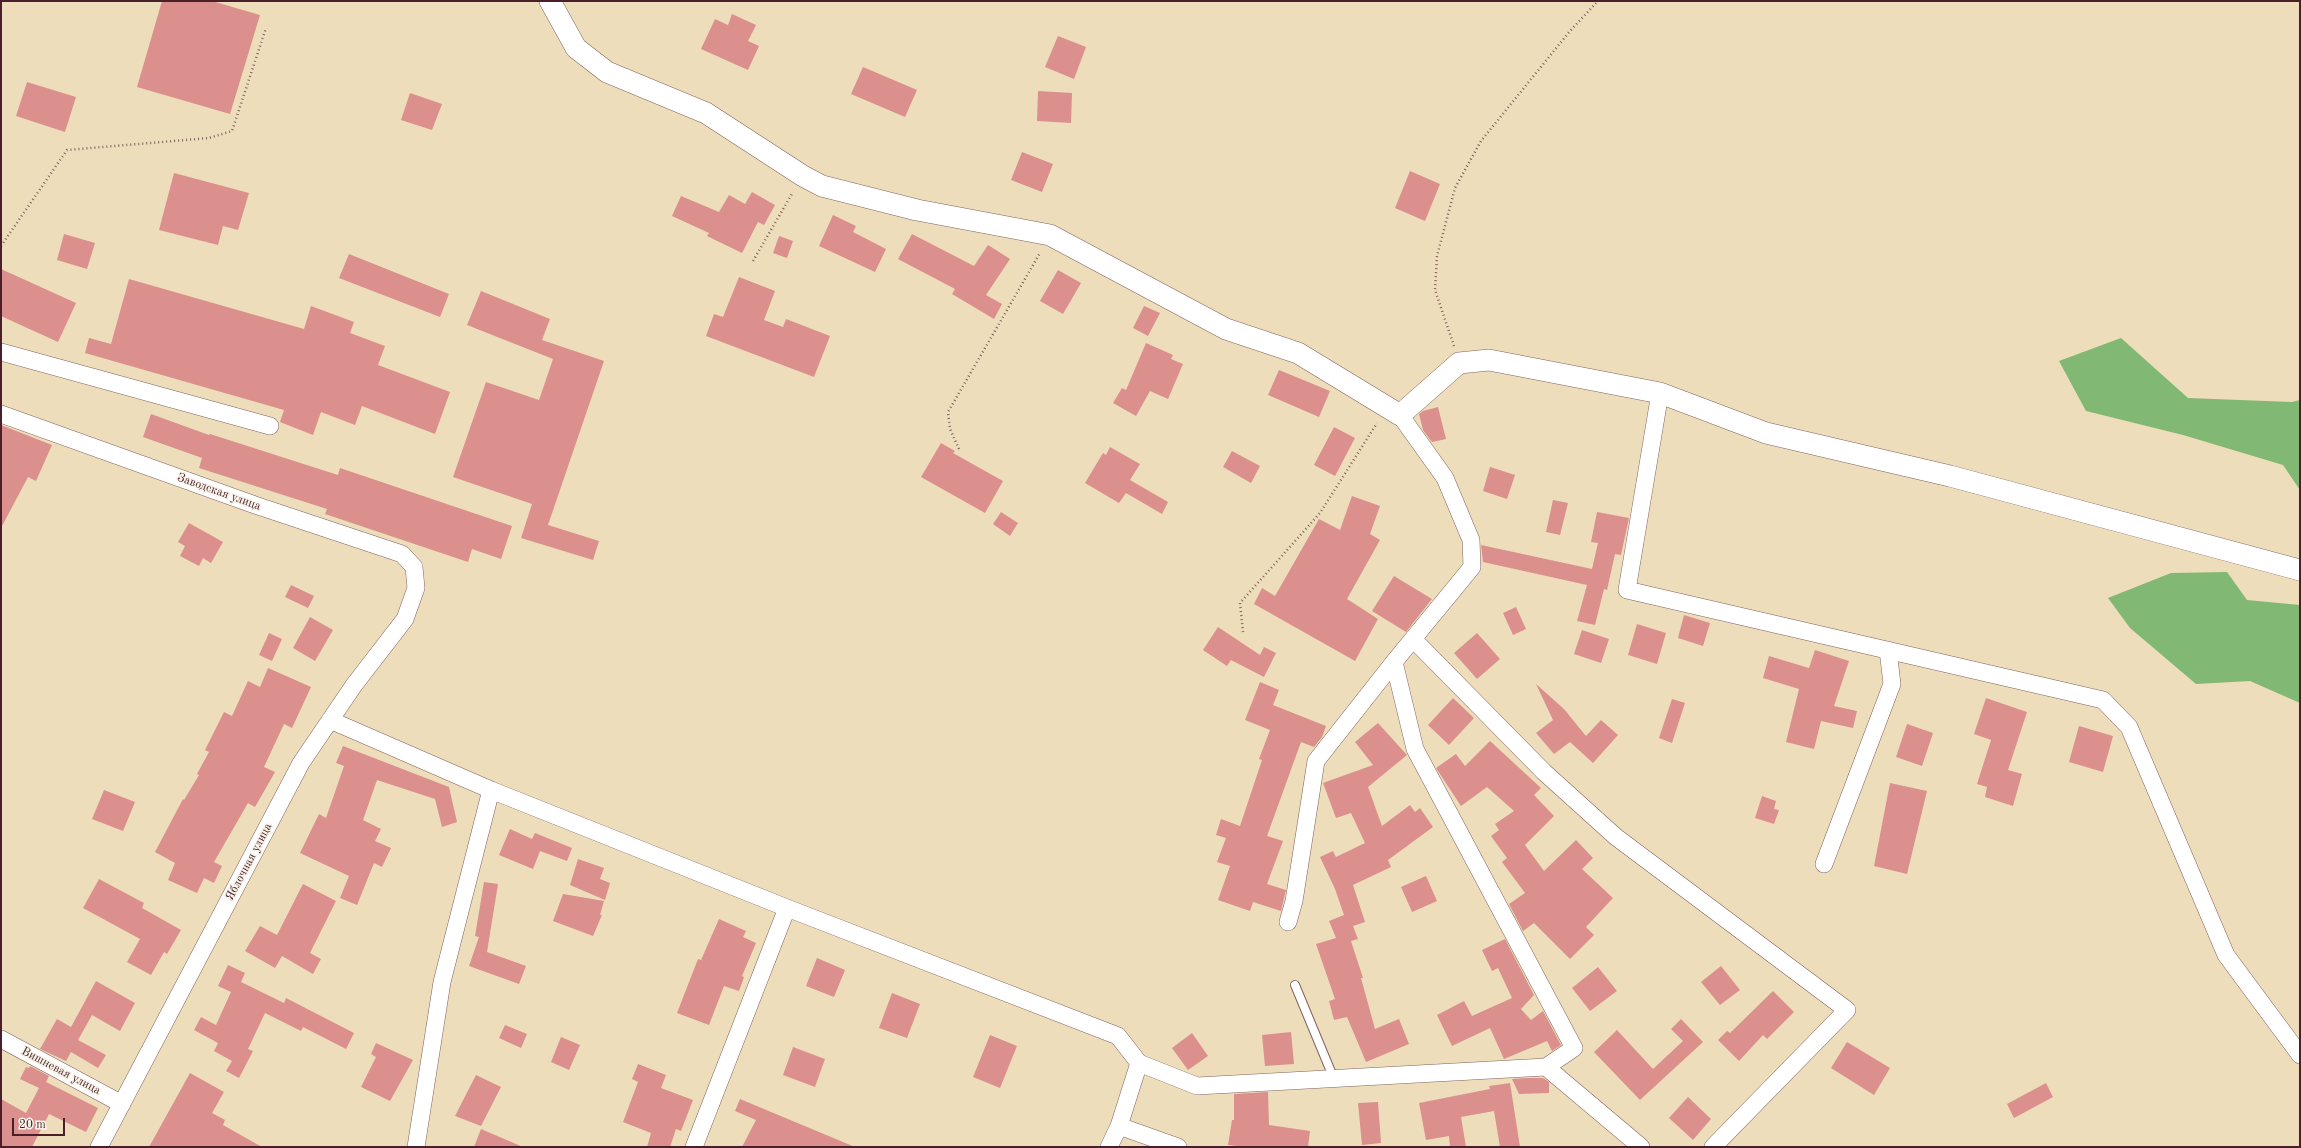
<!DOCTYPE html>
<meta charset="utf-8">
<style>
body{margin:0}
#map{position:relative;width:2301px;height:1148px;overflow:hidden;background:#edddbb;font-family:"Old Standard TT",serif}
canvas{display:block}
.frame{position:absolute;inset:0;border:2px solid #4a1f2b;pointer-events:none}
.scale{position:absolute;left:12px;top:1118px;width:53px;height:18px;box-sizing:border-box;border:2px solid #4a1f2b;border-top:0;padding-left:5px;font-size:12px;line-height:14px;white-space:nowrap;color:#4a1f2b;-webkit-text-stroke:3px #f7f3e8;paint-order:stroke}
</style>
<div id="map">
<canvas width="2301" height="1148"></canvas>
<div class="frame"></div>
<div class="scale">20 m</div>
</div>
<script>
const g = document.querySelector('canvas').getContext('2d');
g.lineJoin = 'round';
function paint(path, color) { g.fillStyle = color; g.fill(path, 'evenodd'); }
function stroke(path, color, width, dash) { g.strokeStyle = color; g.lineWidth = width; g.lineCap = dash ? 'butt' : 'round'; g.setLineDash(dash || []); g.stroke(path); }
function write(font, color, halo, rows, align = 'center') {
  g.font = font + ' "Old Standard TT",serif'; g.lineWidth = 3; g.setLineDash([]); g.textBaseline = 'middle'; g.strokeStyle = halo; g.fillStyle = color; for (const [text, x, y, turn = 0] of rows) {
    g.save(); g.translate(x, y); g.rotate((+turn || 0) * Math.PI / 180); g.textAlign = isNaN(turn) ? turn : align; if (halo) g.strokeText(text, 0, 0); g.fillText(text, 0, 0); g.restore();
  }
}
const forest = new Path2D(`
 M2121 338 2188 398 2292 402 2300 400V490L2283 465 2183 435 2086 411 2059 361Z
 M2227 572 2247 600 2300 605V703L2250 681 2196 684 2130 628 2108 598 2171 573Z`);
const building = new Path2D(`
 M162 1H212L260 15 230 114 137 87Z
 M732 14 756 25 748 41 759 46 748 70 701 49 715 19 728 25Z
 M1058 36 1086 47 1074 79 1045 67Z
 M863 67 917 90 905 117 851 94Z
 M27 82 76 97 65 132 16 116Z
 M1038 91 1072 93 1071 123 1037 121Z
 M410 93 442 104 432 130 401 120Z
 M1022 152 1053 164 1042 192 1011 180Z
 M1410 171 1440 184 1425 221 1395 208Z
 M174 173 249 193 238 230 223 226 218 245 159 230Z
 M752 192 775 205 764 225 758 222 742 253 707 236 709 233 672 216 681 196 719 212 729 195 745 204Z
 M833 215 856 226 853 232 886 249 875 272 819 246Z
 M64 234 95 243 87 269 57 260Z
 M912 234 974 266 988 245 1010 259 986 295 1002 304 994 319 952 294 955 289 898 259Z
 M779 236 793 241 787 258 773 253Z
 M349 254 449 294 440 317 339 278Z
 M1 269 76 303 58 342 1 316Z
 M1058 270 1081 283 1063 314 1040 301Z
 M739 277 775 291 764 320 783 327 786 319 830 336 814 377 706 336 714 314 723 317Z
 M129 279 304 329 311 306 354 322 350 333 385 346 378 365 450 392 435 434 362 406 355 425 321 412 313 435 280 422 284 410 85 353 89 338 111 344Z
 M481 291 550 319 542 340 604 361 548 525 599 541 593 560 521 538 532 504 453 477 486 382 539 400 553 359 467 325Z
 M1144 306 1160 313 1148 336 1133 328Z
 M1146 343 1173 355 1171 359 1183 364 1168 399 1150 391 1136 416 1113 403 1122 388 1126 390Z
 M1279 370 1330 391 1319 417 1268 395Z
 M1438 407 1446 439 1432 442 1423 430 1419 414 1423 411Z
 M151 414 209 435 210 434 338 475 340 468 512 526 501 559 472 549 468 562 325 514 327 509 199 468 202 458 143 437Z
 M1 425 52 445 36 481 28 477 1 528Z
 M1334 427 1355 438 1335 476 1314 465Z
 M941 443 955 451 953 453 1003 481 985 513 921 477Z
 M1110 447 1140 464 1130 480 1168 502 1162 514 1126 493 1119 503 1085 483 1103 453 1106 455Z
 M1232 451 1260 466 1251 483 1223 467Z
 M1490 467 1515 475 1507 499 1483 491Z
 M1352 496 1380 506 1370 534 1380 540 1347 599 1378 619 1355 661 1254 604 1262 588 1275 596 1319 519 1340 530Z
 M1553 500 1568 503 1560 535 1546 532Z
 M1001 512 1018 523 1010 536 993 524Z
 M1597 512 1629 518 1621 555 1615 554 1607 590 1604 589 1595 625 1577 621 1587 585 1483 562 1481 545 1592 569 1598 543 1591 542Z
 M189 523 223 542 211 563 203 558 199 566 180 556 185 546 178 542Z
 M1394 576 1432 599 1406 632 1372 611Z
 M291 585 314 596 308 608 285 597Z
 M1516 607 1526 629 1513 635 1503 613Z
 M1684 615 1710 623 1703 646 1678 638Z
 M310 617 333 630 315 661 293 648Z
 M1637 624 1666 633 1657 664 1628 655Z
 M1218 627 1260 655 1264 647 1276 653 1264 677 1231 660 1227 666 1203 650Z
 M1582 630 1609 639 1601 663 1574 654Z
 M269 633 282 639 272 661 259 655Z
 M1477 633 1500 659 1477 679 1454 653Z
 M1815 650 1849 661 1834 706 1857 711 1853 728 1821 721 1814 749 1786 742 1799 689 1763 678 1769 656 1809 668Z
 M268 668 311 687 292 728 284 724 264 767 275 772 255 807 248 803 214 862 222 866 214 883 204 878 197 893 168 880 175 863 155 852 183 799 184 800 199 775 197 774 209 752 205 750 224 712 232 716 248 681 260 687Z
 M1260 682 1279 690 1273 705 1326 726 1322 737 1314 747 1301 742 1267 836 1283 841 1267 884 1286 890 1281 911 1253 902 1250 911 1218 900 1230 866 1217 862 1226 838 1216 835 1221 819 1240 826 1262 760 1259 759 1270 730 1245 720Z
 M1536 684 1564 709 1586 736 1601 720 1618 735 1593 763 1570 742 1554 754 1536 733 1553 720Z
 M1453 698 1474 718 1449 745 1428 725Z
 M1986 698 2027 712 2008 770 2022 774 2013 806 1985 797 1987 787 1977 784 1991 740 1974 734Z
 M1672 699 1685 703 1672 743 1659 738Z
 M1378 723 1407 755 1368 787 1382 826 1410 805 1415 812 1420 808 1433 827 1388 860 1391 867 1353 885 1365 922 1353 926 1358 939 1351 941 1363 978H1361L1375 1029 1399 1019 1409 1044 1366 1062 1347 1017 1334 1020 1329 1001 1335 999 1316 944 1336 938 1329 921 1344 915 1335 889 1320 857 1333 851 1336 857 1365 843 1351 813 1336 818 1323 783 1373 765 1355 742Z
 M1907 724 1933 733 1922 766 1896 757Z
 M2079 726 2113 736 2103 772 2069 762Z
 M1490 741 1541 788 1534 795 1554 816 1525 845 1544 871 1576 840 1593 858 1582 869 1613 898 1586 927 1594 935 1570 959 1534 923 1523 931 1509 904 1525 893 1502 862 1507 858 1491 836 1499 830 1495 824 1514 811 1487 787 1461 806 1436 768 1456 754 1465 766Z
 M343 746 449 787 457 822 442 827 435 799 377 780 363 820 381 829 375 841 391 848 382 867 374 863 357 905 340 898 349 876 300 853 319 814 326 818 344 766 336 763Z
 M1890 783 1927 791 1907 874 1874 866Z
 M104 790 135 802 123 831 92 819Z
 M1762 796 1776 801 1774 809 1779 810 1774 824 1755 818Z
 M510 829 532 839 535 833 572 848 567 861 540 851 533 869 499 855Z
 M578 859 604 868 600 879 610 883 605 900 570 885Z
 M1426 876 1437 901 1412 912 1401 887Z
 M99 879 144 903 142 908 181 930 167 954 164 952 151 975 127 962 140 939 83 908Z
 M484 882 498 884 487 952 526 966 519 984 469 966 479 937 475 936Z
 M303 884 336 901 310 953 321 959 313 974 282 956 275 968 245 951 260 926 277 935Z
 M563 894 604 901 600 915H602L593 936 553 921Z
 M719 919 746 931 743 937 756 943 742 976 744 977 739 991 724 986 709 1025 677 1013 698 959 701 960Z
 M1505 939 1534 995 1521 1009 1531 1020 1543 1011 1561 1045 1552 1051 1547 1041 1504 1059 1490 1028 1452 1046 1437 1015 1464 1001 1472 1016 1512 998 1498 968 1492 971 1482 950Z
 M817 958 845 970 834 997 806 986Z
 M228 965 245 973 241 982 284 1003 286 998 354 1033 346 1049 303 1027 301 1031 265 1013 248 1049 253 1051 239 1078 226 1071 232 1061 214 1051 218 1043 194 1030 201 1017 216 1025 231 992 218 986Z
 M1721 966 1740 990 1720 1005 1701 982Z
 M1598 967 1617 991 1590 1011 1572 988Z
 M96 981 135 1003 120 1031 92 1015 78 1040 106 1055 98 1068 71 1052 66 1061 40 1049 57 1019 71 1027Z
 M1773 991 1794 1012 1767 1039 1763 1035 1739 1061 1718 1040 1727 1031 1730 1033Z
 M892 993 920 1004 907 1038 879 1028Z
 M1681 1019 1703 1042 1640 1100 1594 1052 1617 1030 1653 1069 1683 1041 1671 1029Z
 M505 1025 527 1034 521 1048 499 1038Z
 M1291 1032 1294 1064 1265 1066 1262 1035Z
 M1192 1033 1208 1056 1188 1070 1172 1048Z
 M990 1035 1017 1046 1000 1088 973 1077Z
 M561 1037 580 1045 569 1070 551 1062Z
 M1847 1042 1890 1068 1874 1095 1831 1068Z
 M376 1043 413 1060 390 1101 361 1087 376 1057 371 1054Z
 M793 1047 825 1059 815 1087 783 1075Z
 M638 1064 666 1075 661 1088 693 1100 681 1131 676 1129 670 1147H647L651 1133 623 1122 638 1082 632 1079Z
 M30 1066 49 1076 46 1082 98 1108 86 1132 49 1114 32 1147H1V1099L26 1113 39 1088 20 1079 26 1067 29 1068Z
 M190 1073 224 1092 212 1113 225 1120 223 1125 262 1147H149Z
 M476 1075 501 1087 481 1126 455 1116Z
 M1528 1078H1543L1549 1082V1093L1519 1094 1512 1079Z
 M1510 1083 1520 1147H1500L1494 1111 1461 1117 1466 1147H1450L1449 1136 1426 1140 1419 1103 1490 1089 1489 1086Z
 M2046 1083 2053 1097 2014 1118 2007 1104Z
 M1268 1092 1269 1125 1310 1131 1308 1147H1246L1228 1145 1232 1120H1234V1094Z
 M1688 1097 1711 1119 1693 1140 1669 1118Z
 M740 1099 855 1147H742L756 1120 735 1111Z
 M1378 1102 1381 1143 1362 1145 1358 1103Z
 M481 1129 523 1147H474Z`);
const path = new Path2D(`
 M1 246 67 150 209 138 232 131 266 28
 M753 261 793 192
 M1454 346 1435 290 1437 256 1455 188 1481 141 1570 31 1598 1
 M959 449 950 429 948 412 1040 253
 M1243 632 1240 603 1320 513 1377 423`);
const service = new Path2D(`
 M1295 985 1334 1079`);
const minor = new Path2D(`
 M1 352 270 426
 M1660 393 1627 590 2103 700 2129 727 2226 955 2300 1055
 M1 414 255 505 402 554 414 567 416 588 405 619 354 685 301 763 99 1147
 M1413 639 1544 772 1616 837 1847 1010 1713 1147
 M330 720 491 790 787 908 1118 1036 1139 1063 1119 1126 1109 1147
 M1824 864 1892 684 1888 650
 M1288 922 1294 901 1316 761 1394 662 1472 567 1471 540 1445 478 1400 415
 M1 1039 122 1104
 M1139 1063 1197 1086 1546 1067 1574 1048 1415 749 1394 662
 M1546 1067 1641 1147
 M1119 1126 1178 1147
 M416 1147 442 982 491 790
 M694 1147 787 908`);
const tertiary = new Path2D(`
 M550 1 576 48 607 72 706 113 803 176 822 186 917 210 1050 235 1226 329 1298 353 1400 415 1459 363 1489 360 1660 393 1766 433 1950 476 2300 570`);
const streetNames = [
 ["Заводская улица",219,492,20],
 ["Яблочная улица",249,862,-62],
 ["Вишневая улица",61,1071,28]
];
paint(forest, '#81b874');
paint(building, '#db908d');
stroke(service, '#83625d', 10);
stroke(minor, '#83625d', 18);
stroke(tertiary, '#83625d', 22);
stroke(path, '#83625d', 2.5, [1, 3]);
stroke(service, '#fff', 8);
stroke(minor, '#fff', 17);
stroke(tertiary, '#fff', 21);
write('12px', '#4a1f2b', '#f7f3e8', streetNames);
</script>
